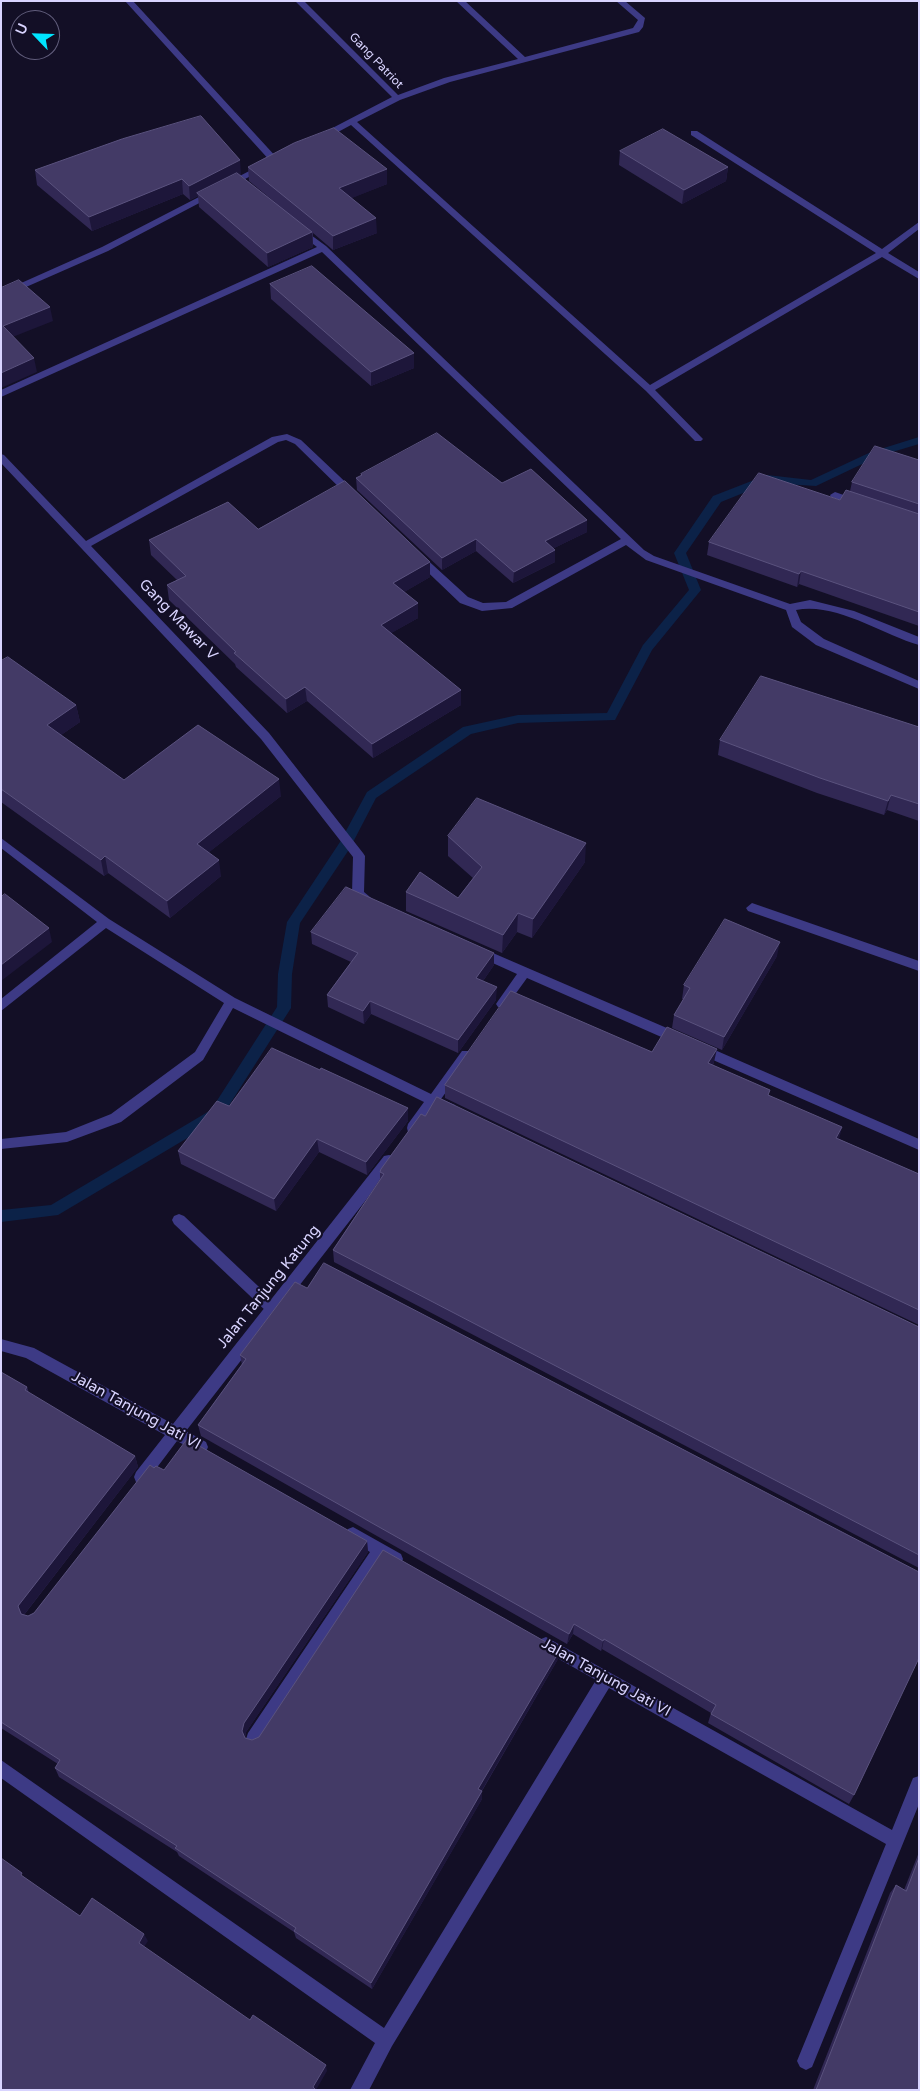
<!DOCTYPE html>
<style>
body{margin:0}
#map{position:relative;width:920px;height:2091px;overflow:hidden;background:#130f26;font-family:"Varela Round",sans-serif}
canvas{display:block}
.frame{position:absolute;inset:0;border:2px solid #d9d4ff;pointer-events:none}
.north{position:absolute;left:10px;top:10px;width:50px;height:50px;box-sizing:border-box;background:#130f26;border:1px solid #625e7d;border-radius:50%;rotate:294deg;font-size:14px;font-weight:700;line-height:20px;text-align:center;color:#d9d4ff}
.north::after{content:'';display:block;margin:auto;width:18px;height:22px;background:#00e5ff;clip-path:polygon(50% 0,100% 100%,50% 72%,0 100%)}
</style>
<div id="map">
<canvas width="920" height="2091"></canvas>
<div class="frame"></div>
<div class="north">U</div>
</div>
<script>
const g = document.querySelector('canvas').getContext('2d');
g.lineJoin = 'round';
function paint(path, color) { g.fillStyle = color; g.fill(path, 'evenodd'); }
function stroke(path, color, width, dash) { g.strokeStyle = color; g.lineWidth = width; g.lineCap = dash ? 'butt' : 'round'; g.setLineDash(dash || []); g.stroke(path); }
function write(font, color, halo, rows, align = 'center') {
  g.font = font + ' "Varela Round",sans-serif'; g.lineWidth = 4.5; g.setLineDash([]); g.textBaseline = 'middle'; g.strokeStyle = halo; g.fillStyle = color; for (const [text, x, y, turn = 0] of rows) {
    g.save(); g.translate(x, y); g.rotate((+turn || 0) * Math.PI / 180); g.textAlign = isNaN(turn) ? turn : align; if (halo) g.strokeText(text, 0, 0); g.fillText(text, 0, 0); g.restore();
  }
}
const stream = new Path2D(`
 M919 437V444L879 456 816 486 768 483 721 502 686 553 701 590 652 650 615 720 518 723 471 734 376 798 350 848 300 923 292 974 291 1008 221 1118 58 1215 1 1222V1210L51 1205 211 1110 277 1007 278 974 287 922 340 842 367 792 463 727 518 715 607 713 643 645 689 590 674 553 713 496 767 475 811 480 871 452Z`);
const service = new Path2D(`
 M179 1214 184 1216 277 1304 279 1308 277 1312 272 1314 267 1312 174 1224 172 1220 174 1216Z`);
const minor = new Path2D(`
 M125 1H133L278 159V163H272Z
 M295 1H304L398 95 444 78 518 59 456 1H465L525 57 633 28 638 20 616 1H625L645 18 643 27 639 32 450 82 400 100 357 122 650 385 876 253 691 135V131H697L882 249 919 222V229L888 253 919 272V279L882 257 655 390 703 439 701 441H695L646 391 351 125 325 139H319V135L392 97Z
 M259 166 266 168 108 251 1 298V292L102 247Z
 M300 227 326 246 644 550 654 556 790 604 810 600 854 611 919 637V645C881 634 836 602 796 610L801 622 824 639 919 681V689L816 645 792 627 786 610 646 560 626 545 512 608 482 611 460 603 414 559 413 557 414 555H422L468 597 483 603 506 602 621 539 322 252 1 397V390L317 247 297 232 296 230Z
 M287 434 301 440 357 493V497H349L295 444 286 440 278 442 91 546 269 733 363 853 365 856 364 892 376 902 370 907 359 902 352 893 353 857 261 739 1 463V454L4 455 86 541 272 437Z
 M835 492 861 501 862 503 857 506 831 497 830 495Z
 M1 838 109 919 235 998 431 1094 462 1051H470L472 1055 470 1059 441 1099 455 1105 456 1109 455 1113 450 1114 435 1108 418 1132 413 1133 408 1132 407 1128 408 1124 424 1102 233 1008 203 1060 121 1122 67 1142 1 1149V1139L66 1132 111 1114 195 1052 224 1003 106 928 1 1011V999L97 922 1 848Z
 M752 903 919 961V971L748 911 746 908Z
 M479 947 683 1035 685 1039 683 1043H675L527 978 506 1007H498L496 1004 498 1001 517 974 475 955 473 952 475 949Z
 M701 1044 919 1139V1150L697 1053 695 1049 697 1045Z
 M389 1155 394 1156 396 1160 394 1164 186 1431 206 1442 208 1447 206 1452 201 1454 177 1441 146 1482 141 1484 136 1482 134 1477 136 1472 165 1435 26 1358 1 1351V1339L34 1348 173 1424 384 1156Z
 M353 1527 401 1554 403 1559 401 1564 396 1566 382 1559 260 1745 254 1747 248 1745 246 1739 248 1733 370 1552 348 1539 346 1534 348 1529Z
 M546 1637 892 1830 913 1778 919 1776V1804L812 2067 806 2070 800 2067 797 2061 886 1844 609 1688 392 2046 369 2090H350L375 2043 1 1778V1760L384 2028 596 1680 541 1649 538 1644 541 1639Z`);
const wall = new Path2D(`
 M620 151 728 167 726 181 682 204 619 165Z
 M248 167 387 184 351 198 377 233 333 250 313 233V247L268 267 199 207 198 196 190 200 183 194 92 231 37 185 35 170 241 174 240 175 277 204 249 181Z
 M270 284 414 353V368L371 386 271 299Z
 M919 460V626L799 584 797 587 707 555 709 542 840 500 850 491 852 482Z
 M361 474 502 483 587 532 554 548 555 562 513 583 476 551 442 570 357 490 356 478 361 476Z
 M258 529 430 562V577L404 592 418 603V618L391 633 461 705 373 758 307 701 287 713 236 667 235 664 169 600 167 585 177 580 151 555 149 540Z
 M1 661 76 705 80 722 61 735 124 780 281 796 209 852 221 876 170 918 108 873 104 876 1 802Z
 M919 727V821L887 810 884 815 817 793 718 755 720 740Z
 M448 836 585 862 532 938 517 932 502 953 406 911V892L458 898 473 878 448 856Z
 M311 932 494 965 483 981 496 1000 458 1053 371 1014 364 1024 328 1007 327 995 351 962 312 944Z
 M777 956 722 1050 672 1028 674 1015 684 999H682L684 985Z
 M652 1052 714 1062 713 1065 769 1095 839 1139 919 1174V1325L445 1098V1085Z
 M229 1106 408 1108V1121L367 1175 319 1152 276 1211 181 1164 178 1151Z
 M380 1172 919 1327V1568L334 1262 333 1250 380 1179Z
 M295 1282 854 1795 849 1804 708 1723 711 1713 602 1649 601 1651 573 1634 567 1644 201 1436 198 1425 242 1365 240 1355Z
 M1 1372 27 1387 29 1393 135 1456 138 1467 24 1615 28 1616 34 1613 154 1468 367 1541 368 1552 246 1732 245 1738 252 1740 558 1659 482 1791V1799L372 1989 296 1938 294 1932 179 1856 177 1852 59 1777 55 1768 58 1764 1 1728Z
 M919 1852V2090H813L890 1893 896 1885 904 1890Z`);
const shadedWall = new Path2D(`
 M240 160 241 174 200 195 197 193 198 196 190 200 189 186Z
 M728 167 726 181 682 204 684 190Z
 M387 169V184L340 203 339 188Z
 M182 179 183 194 92 231 89 217Z
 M376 218 377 233 333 250V236Z
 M312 232 313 247 268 267 267 253Z
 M50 307 53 321 5 340 3 326Z
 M414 353V368L371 386V372Z
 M34 358 37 372 1 388V373Z
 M587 520V532L544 553 545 541Z
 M476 539V551L442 570V558Z
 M555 550V562L513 583 514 572Z
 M430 562V577L394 598 393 583Z
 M801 571 799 584 797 587 799 574Z
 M418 603V618L381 639V625Z
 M305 687 307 701 287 713 286 699Z
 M461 690V705L373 758 372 744Z
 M76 705 80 722 51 742 47 725Z
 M279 779 281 796 199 860 197 844Z
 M891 795 887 810 884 815 888 801Z
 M586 843 585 862 532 938 533 919Z
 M105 856 108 873 104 876 101 860Z
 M219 860 221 876 170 918 167 901Z
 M518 913 517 932 502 953 503 935Z
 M49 928 52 942 1 981V965Z
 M780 942 777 956 722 1050 724 1037Z
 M494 953V965L476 991V978Z
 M497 987 496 1000 458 1053V1040Z
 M370 1001 371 1014 364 1024 363 1011Z
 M717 1049 714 1062 706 1077 708 1063Z
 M408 1108V1121L367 1175 366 1162Z
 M842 1127 839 1140 836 1138Z
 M317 1139 319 1152 276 1211 274 1199Z
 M135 1456 138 1467 23 1616 18 1606Z
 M367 1541 368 1552 246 1732 244 1740 242 1731 244 1723Z
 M574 1624 573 1634 567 1644 569 1634Z
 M604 1639 602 1649 601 1651 603 1641Z
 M560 1650 558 1659 478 1797V1789Z
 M482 1791V1799L372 1989 371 1983Z
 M144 1934 148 1941 142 1950 139 1943Z
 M326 2065 327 2071 316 2090 313 2087Z`);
const building = new Path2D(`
 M201 116 240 160 189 186 182 179 89 217 35 170 122 139Z
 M334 128 387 169 339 188 376 218 333 236 248 167 294 143Z
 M663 129 728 167 684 190 620 151Z
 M237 173 312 232 267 253 197 193Z
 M312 266 414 353 371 372 270 284Z
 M19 280 50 307 3 326 34 358 1 373V288Z
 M437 433 502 483 531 469 587 520 545 541 555 550 514 572 476 539 442 558 356 478 362 475 361 474Z
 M875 446 919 460V504L852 482Z
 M759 473 840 500 846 490 919 514V612L801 571 799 574 709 542Z
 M345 481 430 562 393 583 418 603 381 625 461 690 372 744 305 687 286 699 234 653 236 652 167 585 186 576 149 540 228 502 258 529Z
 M8 657 76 705 47 725 124 780 198 725 279 779 197 844 219 860 167 901 105 856 101 860 1 789V661Z
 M761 676 919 727V804L891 795 888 801 820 778 720 740Z
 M477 798 586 843 533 919 518 913 503 935 406 892 420 872 458 898 482 867 448 836Z
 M346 887 494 953 476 978 497 987 458 1040 370 1001 363 1011 327 995 358 953 311 932Z
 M5 894 49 928 1 965V897Z
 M725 919 780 942 724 1037 674 1015 690 988 684 985Z
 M511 991 652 1052 667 1027 717 1049 708 1063 770 1090 768 1095 842 1127 836 1138 919 1174V1310L445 1085Z
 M272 1048 320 1070 321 1068 408 1108 366 1162 317 1139 274 1199 178 1151 217 1101 229 1106Z
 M437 1097 919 1327V1555L333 1250 384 1174 380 1172 381 1169 421 1114 425 1116Z
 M324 1263 919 1572V1658L854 1795 711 1714 716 1705 604 1639 603 1641 574 1624 569 1634 198 1425 246 1359 240 1355 295 1282 307 1288Z
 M1 1372 27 1387 25 1390 135 1456 18 1606 21 1614 28 1616 34 1613 150 1465 154 1468 156 1466 164 1470 187 1439 367 1541 244 1723 242 1731 245 1738 252 1740 259 1737 383 1550 560 1650 478 1789 482 1791 371 1983 294 1931 296 1928 175 1848 177 1846 55 1768 60 1760 1 1722Z
 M1 1858 22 1873 21 1875 80 1916 92 1898 144 1934 139 1943 250 2020 253 2015 326 2065 313 2087 316 2090H1Z
 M919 1858V2090H816L896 1885 906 1891Z`);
const farStreetnames = [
 ["Gang Patriot",376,61,46]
];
const streetNames = [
 ["Gang Mawar V",178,620,46],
 ["Jalan Tanjung Katung",269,1287,-51],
 ["Jalan Tanjung Jati VI",136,1411,29],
 ["Jalan Tanjung Jati VI",606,1678,29]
];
paint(stream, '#0c2248');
paint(service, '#3d3a85');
paint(minor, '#3d3a85');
paint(wall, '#312854');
paint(shadedWall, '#1d163a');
paint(building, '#433a66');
stroke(building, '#5a527e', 1);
write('12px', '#d9d4ff', '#130f26', farStreetnames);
write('15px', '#d9d4ff', '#130f26', streetNames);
</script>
